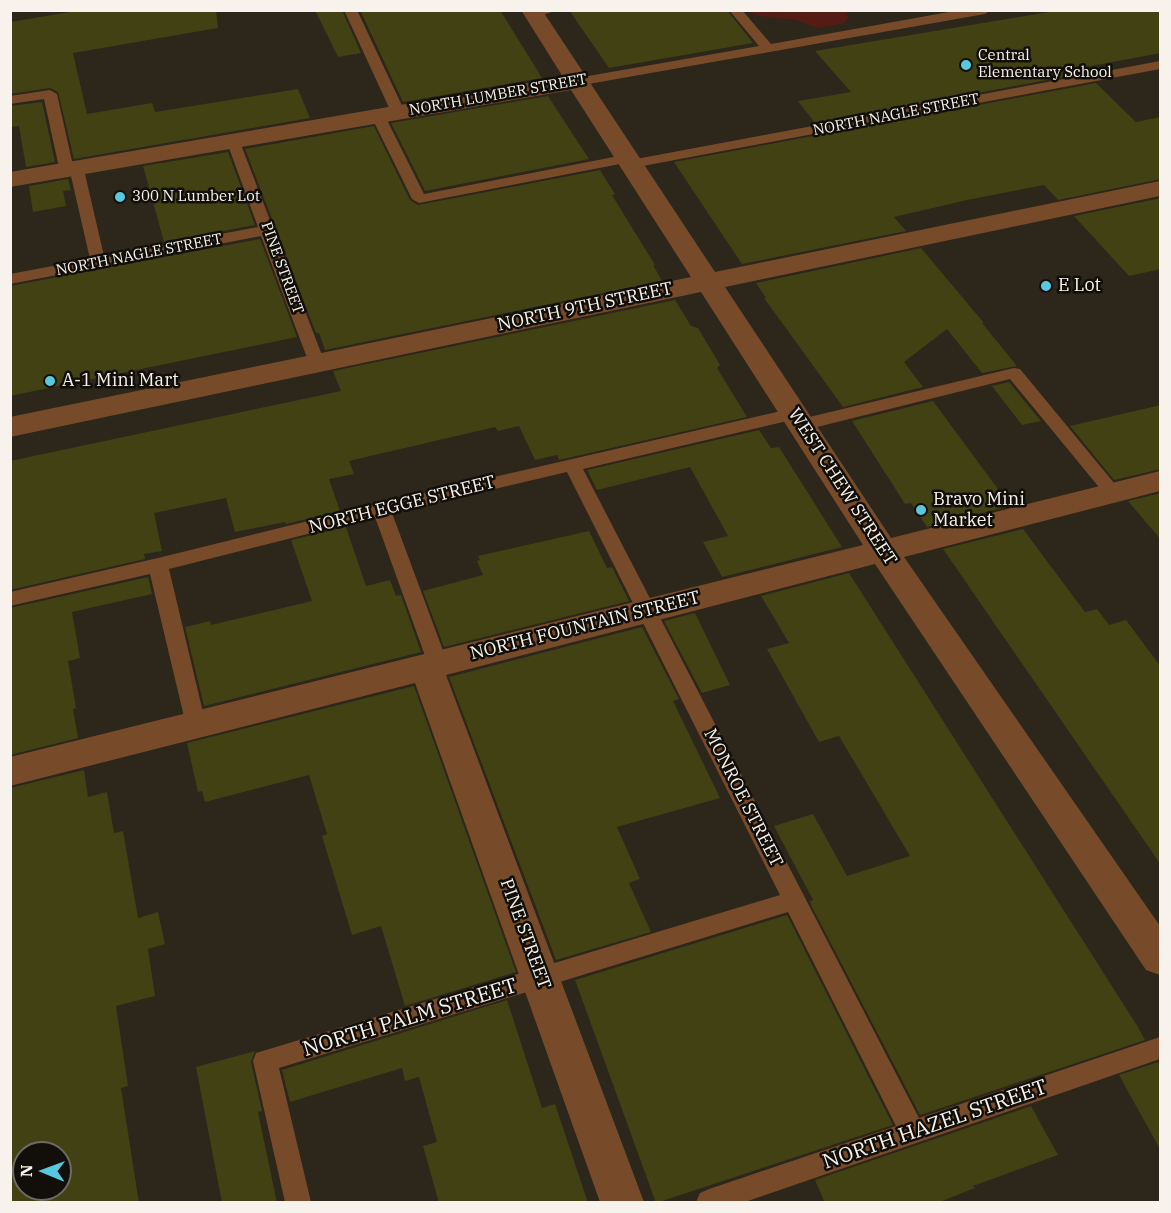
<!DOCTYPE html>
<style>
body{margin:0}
#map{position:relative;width:1171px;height:1213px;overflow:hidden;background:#2c261b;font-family:"IBM Plex Serif",serif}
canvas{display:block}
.frame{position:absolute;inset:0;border:12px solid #f7f3ec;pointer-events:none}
.north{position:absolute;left:12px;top:1141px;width:60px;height:60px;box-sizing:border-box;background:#120f0a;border:2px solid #6e6a64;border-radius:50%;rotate:271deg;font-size:16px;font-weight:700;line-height:24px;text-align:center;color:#f7f3ec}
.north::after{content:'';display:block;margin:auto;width:21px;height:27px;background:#56c9e1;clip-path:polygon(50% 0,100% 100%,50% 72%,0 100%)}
</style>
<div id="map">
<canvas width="1171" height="1213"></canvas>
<div class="frame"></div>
<div class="north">N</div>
</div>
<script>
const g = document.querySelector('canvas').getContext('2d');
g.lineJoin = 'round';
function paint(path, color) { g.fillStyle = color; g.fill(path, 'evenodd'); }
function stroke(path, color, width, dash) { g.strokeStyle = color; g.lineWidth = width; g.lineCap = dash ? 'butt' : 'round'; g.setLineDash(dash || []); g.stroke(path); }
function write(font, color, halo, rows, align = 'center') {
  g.font = font + ' "IBM Plex Serif",serif'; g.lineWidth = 5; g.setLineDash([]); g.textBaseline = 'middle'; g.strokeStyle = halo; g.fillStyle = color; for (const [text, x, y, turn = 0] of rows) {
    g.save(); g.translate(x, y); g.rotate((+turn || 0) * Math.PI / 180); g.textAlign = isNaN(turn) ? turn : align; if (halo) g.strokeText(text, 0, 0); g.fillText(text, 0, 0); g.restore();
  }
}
const green = new Path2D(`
 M746 11H846L848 17 845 23 818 28 795 20 759 16Z`);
const building = new Path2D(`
 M82 10H216L218 28 73 53 87 114 152 103 155 112 298 89 310 118 74 159 58 92 50 88 10 94V22Z
 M315 10H342L361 53 338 57Z
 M360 10H500L542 78 403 102Z
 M569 10H727L753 43 609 68Z
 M1061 10H1161V53L1080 68 1085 73 815 123 798 101 851 92 815 51Z
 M1096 83 1136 122 1161 117V179L1058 200 1044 185 967 200 894 217 906 231 742 264 674 162Z
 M548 96 589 159 425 191 391 123Z
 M42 102 55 162 26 167 19 126 10 127V106Z
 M374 126 410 200 418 205 600 170 615 194 612 195 655 265H653L662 281 325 350 319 333H316L245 149Z
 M228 152 255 225 164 242 143 166Z
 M68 179 71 190 63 191 66 206 33 212 29 186Z
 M1161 198V269L1129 276 1074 216Z
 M260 239 297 337 10 396V286Z
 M921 248 984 323H982L1017 366 982 373 947 329 904 362 923 387 843 407 764 298H766L756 283Z
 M675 300 691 326 698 328 720 365 717 368 747 417 559 460 557 455 535 460 519 426 498 431 495 427 349 461 354 474 329 479 340 511 286 524 285 522 235 532 226 498 154 513 162 551 144 554 145 559 10 590V461L341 391 333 371Z
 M1009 382 1041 421 1022 425 992 386Z
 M933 401 1009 504 1005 505 1006 507 927 527 911 503 905 504 852 421Z
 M1161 405V469L1114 480 1070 426Z
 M759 430 771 448 779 447 842 547 722 577 703 542 728 536 690 467 597 490 587 470Z
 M1161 493V540L1128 501Z
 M346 527 366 586 390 580 396 596 401 595 421 652 204 706 185 627 210 621 211 625 312 601 291 540Z
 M1023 529 1085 612 1097 609 1109 625 1126 620 1161 667V865L943 549Z
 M589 531 607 568 612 567 629 601 444 647 423 591 483 575 477 561 480 560 478 556Z
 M849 573 1138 1027 1145 1040 920 1115 812 907 810 901 813 900 774 826 813 814 847 876 910 856 839 736 819 742 767 649 789 643 761 596Z
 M148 577 152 594 72 612 80 658 68 661 76 708 73 709 78 738 10 755V608Z
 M695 613 730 685 702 693 664 621Z
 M642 627 679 699 673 701 720 798 617 827 640 879 629 883 651 932 556 960 449 677Z
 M414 686 516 972 405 1006 381 926 352 935 322 836 327 834 309 775 205 802 202 791 198 792 187 743Z
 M84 770 88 797 107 792 114 833 123 831 138 918 158 912 165 944 148 949 155 996 116 1006 128 1086 121 1088 139 1203H10V788ZM24 1153H60V1189H24Z
 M787 915 893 1125 656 1203 575 980Z
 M507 1000 542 1108 555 1104 588 1203H439L423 1146 437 1142 419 1077 405 1081 402 1068 290 1102 282 1070Z
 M255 1051 251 1062 262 1111 258 1112 277 1203H222L196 1067Z
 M1158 1062 1161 1066V1151L1119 1075Z
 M1031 1106 1058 1155 973 1186 975 1188 937 1203H825L815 1180Z`);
const service = new Path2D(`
 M344 10H357L405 112 403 115 398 116 391 112Z
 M558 10 533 18 527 14 532 10Z
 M729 10H742L771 44 960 10H991L985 14 577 86 570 82 577 78 759 46Z
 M1160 61V69L632 168 627 167 625 163 419 203 412 199 371 116 378 112 385 116 424 194 629 154 634 155 636 159Z
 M50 90 57 94 72 161 85 174 104 256 258 227 226 140 228 137H238L325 363 323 367H311L309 363 261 236 10 284V274L90 259 71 176 58 163 44 99 10 104V96Z
 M1014 368 1020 369 1119 489 1122 493 1119 497 1113 499 1107 497 1010 379 801 431 795 429 792 425 795 421 801 419Z
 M794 408 800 410 803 414 800 418 583 469 919 1118 1160 1037V1059L745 1202H696L700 1193 709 1189 896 1126 788 912 279 1068 311 1202H285L253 1061 256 1053 780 895 567 472 392 513 448 664 445 669 438 672 431 669 428 664 375 517 169 569 206 725 203 731 196 733 189 731 186 725 150 574 10 606V592L158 558 381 503Z`);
const minor = new Path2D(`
 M521 10H542L715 272 1160 181V196L725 287 891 538 1160 471V491L904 557 1160 926V975L1146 970 875 564 446 675 644 1202H600L415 683 10 786V757L863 545 701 292 10 437V417L691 277 571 90 10 187V172L563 77Z`);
const markers = [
 [966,65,6,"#56c9e1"],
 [120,197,6,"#56c9e1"],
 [1046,286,6,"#56c9e1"],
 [50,381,6,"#56c9e1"],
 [921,510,6,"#56c9e1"]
];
const farPoinames = [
 ["Central",978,56],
 ["Elementary School",978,73],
 ["300 N Lumber Lot",132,197]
];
const farStreetnames = [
 ["NORTH LUMBER STREET",498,95,-10],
 ["NORTH NAGLE STREET",896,115,-11],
 ["NORTH NAGLE STREET",139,255,-11],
 ["PINE STREET",282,268,70]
];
const poiNames = [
 ["E Lot",1058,286],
 ["A-1 Mini Mart",62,381],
 ["Bravo Mini",933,500],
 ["Market",933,521]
];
const streetNames = [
 ["NORTH 9TH STREET",585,307,-12],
 ["WEST CHEW STREET",842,487,57],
 ["NORTH EGGE STREET",402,505,-14],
 ["NORTH FOUNTAIN STREET",585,626,-14],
 ["MONROE STREET",743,798,63],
 ["PINE STREET",525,934,70]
];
const nearStreetnames = [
 ["NORTH PALM STREET",410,1018,-17],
 ["NORTH HAZEL STREET",935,1125,-19]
];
paint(green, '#551c16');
paint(building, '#414113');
paint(service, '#774b2a');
paint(minor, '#774b2a');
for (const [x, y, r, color] of markers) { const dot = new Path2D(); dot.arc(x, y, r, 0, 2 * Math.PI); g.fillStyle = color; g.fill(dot); stroke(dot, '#120f0a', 2); }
write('15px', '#f7f3ec', '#120f0a', farPoinames, 'left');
write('15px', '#f7f3ec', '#120f0a', farStreetnames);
write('18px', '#f7f3ec', '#120f0a', poiNames, 'left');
write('18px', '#f7f3ec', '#120f0a', streetNames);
write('21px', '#f7f3ec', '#120f0a', nearStreetnames);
</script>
